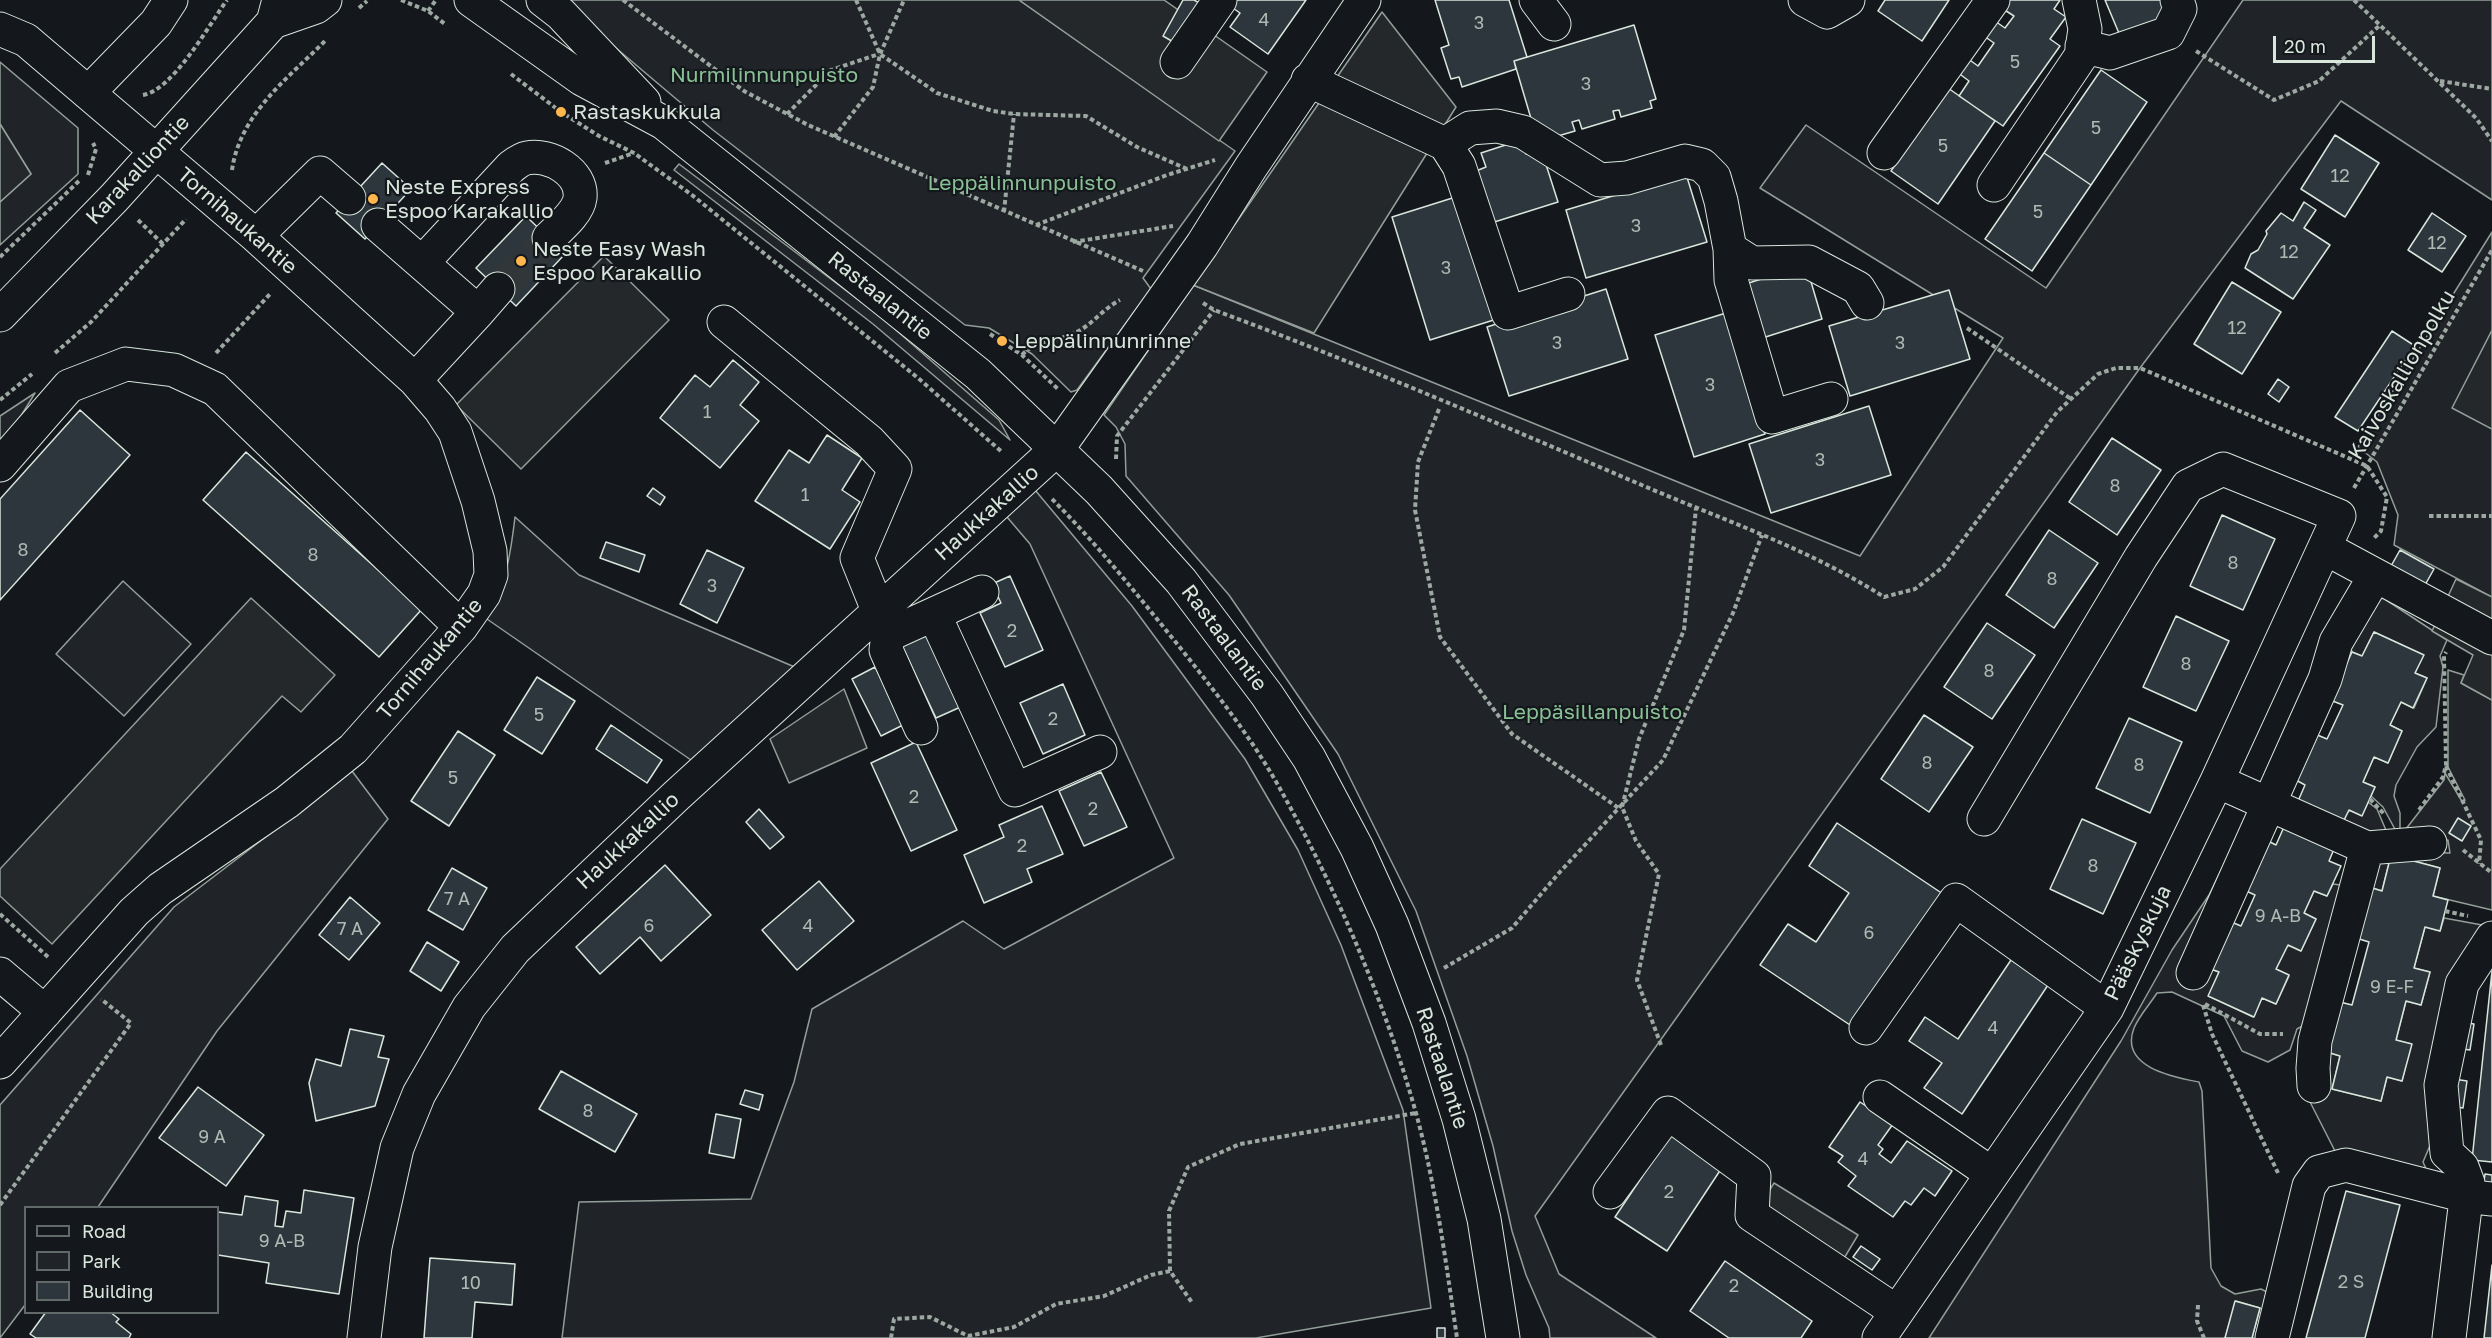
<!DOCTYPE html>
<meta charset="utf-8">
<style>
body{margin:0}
#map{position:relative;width:2492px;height:1338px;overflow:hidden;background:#14181c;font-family:"Golos Text",sans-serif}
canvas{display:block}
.legend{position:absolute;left:24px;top:1206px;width:195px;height:108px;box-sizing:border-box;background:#14181c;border:2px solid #626a69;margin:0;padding:8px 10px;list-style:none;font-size:18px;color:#d8e6dc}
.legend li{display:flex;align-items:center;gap:12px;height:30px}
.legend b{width:30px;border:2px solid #626a69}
.scale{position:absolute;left:2273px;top:36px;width:102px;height:27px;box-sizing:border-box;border:3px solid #d8e6dc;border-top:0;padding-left:8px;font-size:18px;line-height:21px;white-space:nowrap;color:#d8e6dc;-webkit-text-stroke:4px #14181c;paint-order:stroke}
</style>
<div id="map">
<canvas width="2492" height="1338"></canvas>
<ul class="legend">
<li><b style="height:8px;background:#14181c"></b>Road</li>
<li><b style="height:16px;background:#202428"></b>Park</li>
<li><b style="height:16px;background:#2c363c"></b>Building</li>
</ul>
<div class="scale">20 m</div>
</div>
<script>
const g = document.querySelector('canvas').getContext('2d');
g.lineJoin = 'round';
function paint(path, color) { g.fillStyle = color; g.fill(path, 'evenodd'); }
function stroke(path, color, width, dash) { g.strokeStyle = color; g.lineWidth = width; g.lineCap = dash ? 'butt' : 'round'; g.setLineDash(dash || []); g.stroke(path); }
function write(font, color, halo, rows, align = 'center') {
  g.font = font + ' "Golos Text",sans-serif'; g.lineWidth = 4.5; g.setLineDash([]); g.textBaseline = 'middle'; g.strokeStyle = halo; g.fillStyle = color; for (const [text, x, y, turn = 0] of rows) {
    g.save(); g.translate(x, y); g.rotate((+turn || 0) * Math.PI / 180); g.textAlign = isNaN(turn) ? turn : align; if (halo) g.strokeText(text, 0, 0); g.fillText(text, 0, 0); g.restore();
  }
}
const green = new Path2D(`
 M559 0H1019L1235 151 1143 278 1151 289 1077 390 1071 392 1032 354 989 328 965 325 713 130Z
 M2243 0H2492V200L2341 101 2140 368 1535 1216 1559 1274 1656 1338H1550L1549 1328 1526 1275 1512 1231 1493 1146 1467 1056 1416 911 1338 754 1229 595 1126 476 1125 444 1116 427 1104 415 1193 285 1860 556 2003 338 1760 188 1806 125 2046 288Z
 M0 62 78 128V174L0 245V202L31 174 0 124Z
 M679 164 881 317 999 420 1010 440 873 324 674 170Z
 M2492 232V597L2394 545 2398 515 2377 462 2358 447Z
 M35 393 16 424 0 442V416Z
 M1035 490 1132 606 1245 759 1298 850 1341 945 1403 1110 1431 1308 1256 1338H562L579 1202 751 1199 794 1082 812 1009 963 921 1004 949 1174 858 1030 544 1007 517Z
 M515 517 579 575 797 668 691 760 484 617C506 590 511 551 515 517Z
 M123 581 191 644 124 716 56 654Z
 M2383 598 2447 640 2440 656 2443 667 2436 727 2417 747 2396 785 2394 796 2400 813V829L2397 833 2383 807 2371 796 2375 787 2363 782 2374 757 2388 763 2402 731 2390 725 2401 702 2414 708 2427 678 2415 673 2423 655 2374 632 2362 656 2352 652 2348 639 2371 602Z
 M2448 670 2464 675 2461 683 2492 700V910L2433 896 2440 868 2391 855 2382 891 2369 887C2373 874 2379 859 2393 852L2450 853 2448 840 2404 839 2402 834 2444 780 2445 773 2463 803 2465 800 2448 767Z
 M352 771 388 819 217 1031 98 1207 26 1208 25 1305 0 1338V1105L174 907Z
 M2368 802 2377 809 2388 835 2340 828 2349 810 2362 815Z
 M2244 823 2208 968 2219 972 2209 996 2253 1017 2262 998 2276 1004 2289 976 2276 969 2288 945 2301 951 2316 919 2304 913 2314 891 2327 896 2333 884 2348 886 2310 1022 2297 1029 2290 1050 2268 1062 2242 1051 2224 1016 2172 992 2157 993C2150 1004 2139 1016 2134 1028 2119 1067 2173 1077 2199 1082L2202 1091 2211 1268 2221 1286 2235 1294 2261 1289 2273 1295 2267 1338H2252L2260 1308 2236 1301 2225 1338H1929L2121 1041 2172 950 2209 895Z
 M2444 918 2482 925 2484 929 2434 1136 2423 1162 2427 1171 2461 1189 2338 1157 2307 1096 2327 1052 2340 1056 2332 1089 2381 1101 2387 1077 2402 1081 2411 1044 2396 1040 2406 1001 2421 1005 2430 972 2414 968 2425 927 2440 931Z`);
const parking = new Path2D(`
 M1019 0H1164L1267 72 1219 141Z
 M1382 12 1456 107 1314 333 1193 285Z
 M0 124 31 174 0 202Z
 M604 256 669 320 521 469 456 405Z
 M2492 330V429L2452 408Z
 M2456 579 2492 597V700L2461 683 2473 655 2432 631Z
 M251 598 335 675 301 712 282 696 52 944 0 896V869Z
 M844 689 867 748 789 783 770 739Z
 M1774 1183 1858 1235 1843 1260 1759 1207Z`);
const building = new Path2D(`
 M1183 0H1194L1205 6 1182 47 1163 36Z
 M1234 0H1306L1268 54 1230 27 1240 13 1230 6Z
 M1435 0H1509L1527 57 1514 61 1516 69 1462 87 1459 77 1451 79 1441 48 1449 45Z
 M1885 0H1949L1922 41 1878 11Z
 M2009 0H2060L2054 9 2066 17 2050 39 2060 46 2003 126 1959 96 1969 81 1957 72 1967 58 1978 66 1994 43 1981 34 1992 19 2005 28 2014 16 2003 9Z
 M2105 0H2162L2169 18 2121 38Z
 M1634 25 1656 99 1650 101 1652 108 1621 117 1619 110 1613 111 1615 119 1582 129 1579 120 1572 122 1575 131 1544 140 1535 132 1514 61Z
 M2101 70 2147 102 2091 185 2044 153Z
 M1948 88 1995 121 1938 204 1891 171Z
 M2335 135 2379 163 2345 217 2301 189Z
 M1521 140 1526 154 1541 149 1558 202 1488 224 1471 173 1486 167 1481 153Z
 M2044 153 2091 185 2032 271 1985 239Z
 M382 163 411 189 365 239 336 213Z
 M1686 174 1707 242 1586 278 1566 210Z
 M1462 195 1500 318 1430 340 1392 217Z
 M2304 202 2316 210 2304 228 2330 245 2293 299 2245 268 2251 254 2258 250 2267 234 2266 231 2281 213 2293 221Z
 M2432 213 2466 236 2442 272 2408 250Z
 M526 216 565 254 516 306 476 268Z
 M1806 265 1822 319 1753 341 1736 287Z
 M2232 282 2281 312 2242 374 2194 344Z
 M1606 289 1628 359 1509 396 1487 327Z
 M1949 290 1970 359 1850 396 1829 326Z
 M1726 313 1765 434 1694 457 1655 335Z
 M2392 331 2415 346 2358 431 2335 417Z
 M733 360 759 382 740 405 759 421 720 468 660 418 695 375 710 387Z
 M2278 379 2289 387 2279 402 2268 394Z
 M1869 406 1891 475 1771 513 1749 444Z
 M80 410 130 455 0 600V499Z
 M827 435 862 458 842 490 860 502 830 549 755 501 789 450 809 463Z
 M2112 438 2161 470 2117 535 2069 502Z
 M246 452 422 609 379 657 203 500Z
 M653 488 665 497 660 505 647 496Z
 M2222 515 2275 539 2243 610 2190 586Z
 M2049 530 2098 563 2054 628 2006 595Z
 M606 542 645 555 639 572 600 558Z
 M707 550 744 568 717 623 680 604Z
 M2400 550 2434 569 2425 585 2391 566Z
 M1010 576 1043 650 1005 667 980 613 1001 603 992 584Z
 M2176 616 2229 641 2196 711 2143 687Z
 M1987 623 2035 655 1992 719 1944 687Z
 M930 630 965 705 936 718 901 644Z
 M2374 632 2424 655 2415 673 2427 678 2413 708 2401 702 2390 725 2402 731 2388 763 2374 757 2363 782 2375 787 2362 816 2349 810 2340 828 2295 808 2305 785 2294 779 2315 734 2327 739 2343 705 2330 700 2352 652 2362 656Z
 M875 667 905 724 881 736 852 679Z
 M537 677 575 701 542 754 504 730Z
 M1063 684 1085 735 1043 754 1020 703Z
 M1924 715 1973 747 1929 812 1881 779Z
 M2129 718 2182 742 2150 813 2096 788Z
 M611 725 662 760 647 783 596 749Z
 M458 731 495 755 449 826 411 801Z
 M916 742 957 830 911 851 871 763Z
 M1101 772 1127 827 1084 846 1059 791Z
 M1042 806 1063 854 1027 869 1032 882 984 903 964 855 1004 837 999 825Z
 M759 809 784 837 770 849 746 822Z
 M2458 818 2471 826 2462 841 2449 833Z
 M2082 819 2136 843 2103 914 2050 889Z
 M2287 820 2337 842 2329 861 2341 866 2327 896 2314 891 2304 913 2316 919 2301 951 2288 945 2276 969 2289 975 2276 1004 2262 998 2254 1017 2208 996 2219 972 2208 968 2229 921 2241 926 2255 895 2244 890 2266 840 2276 845Z
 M1837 823 1943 894 1853 1027 1760 965 1788 924 1816 942 1849 893 1809 866Z
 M2391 855 2440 868 2433 896 2448 900 2440 931 2425 927 2414 968 2430 972 2421 1005 2406 1001 2396 1040 2412 1044 2402 1081 2387 1077 2381 1101 2332 1089 2340 1056 2327 1052 2340 1002 2352 1005 2369 942 2356 938 2369 887 2382 891Z
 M665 865 711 915 661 961 640 937 600 974 576 947Z
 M452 868 487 888 463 930 428 910Z
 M819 881 854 921 797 970 762 930Z
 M350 897 380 923 349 960 319 935Z
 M427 942 459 962 441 991 410 971Z
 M2011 960 2048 985 1962 1114 1924 1088 1942 1063 1909 1041 1925 1017 1958 1039Z
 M2492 971V1162L2472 1160Z
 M2460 1022 2474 1024 2470 1050 2456 1048Z
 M350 1029 384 1036 378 1057 389 1059 375 1106 316 1121 309 1083 316 1059 341 1066Z
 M561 1071 637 1114 615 1152 539 1109Z
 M2454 1079 2467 1081 2463 1108 2450 1106Z
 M198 1087 264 1135 226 1186 159 1138Z
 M745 1090 763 1095 759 1110 740 1104Z
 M1860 1102 1893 1124 1878 1145 1883 1149 1879 1154 1891 1163 1907 1141 1952 1171 1935 1196 1924 1188 1911 1205 1905 1201 1893 1217 1848 1186 1856 1176 1838 1162 1843 1156 1829 1147Z
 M716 1114 741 1119 734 1158 709 1153Z
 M1672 1132 1723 1166 1667 1251 1615 1217Z
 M2485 1174 2492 1175V1190L2483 1189Z
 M304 1190 354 1198 339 1294 266 1283 269 1263 218 1255V1212L242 1215 245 1196 278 1201 275 1226 283 1227 286 1211 301 1213Z
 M2346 1191 2400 1205 2365 1338H2306Z
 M1861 1246 1880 1259 1872 1270 1853 1257Z
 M430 1258 515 1264 512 1305 475 1302 472 1338H424Z
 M1725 1261 1812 1321 1801 1338H1729L1690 1311Z
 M2492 1265V1338H2484Z
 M2235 1301 2260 1308 2252 1338H2225Z
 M46 1312H110L119 1319 116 1322 131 1334 129 1338H36L30 1334Z
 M1437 1328H1445V1338H1437Z`);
const minorTunnel = new Path2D(`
 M498 289 549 238`);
const path = new Path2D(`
 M401 0 428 11 445 24
 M623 0 744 91 808 125 1143 271
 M856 0 880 54 937 93 993 111 1014 114 1086 116 1137 147 1187 169
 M2354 0 2476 118 2492 141
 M359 8 367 1
 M428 11 436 0
 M2196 51 2274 100 2319 81 2380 25
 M511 74 561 112 599 136 634 153 692 195 918 378 1003 453
 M2440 81 2492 89
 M143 95C173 90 209 25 227 0
 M787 114 831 70 879 54
 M834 137 873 87 880 54 904 0
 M605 163 634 153
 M232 170C240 114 287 79 325 41
 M88 175 96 149 93 143
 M1004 212 1014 114
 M138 220 163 244
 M1036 225 1167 175 1215 160
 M1073 242 1173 226
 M0 257 81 179
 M1203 303 1214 310C1357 363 1497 423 1637 483 1720 519 1808 548 1884 597L1915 589 1943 567 2057 412 2098 374 2116 368H2140L2367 466 2387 497 2381 531 2374 538
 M1967 328 2071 399
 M990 334 1022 355 1059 390
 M55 353 91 322 186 219
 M216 353 270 294
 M1022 355C1035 341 1052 342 1070 335 1090 328 1101 310 1120 300
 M0 400 32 374
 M1439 409 1418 462 1415 510 1440 637 1512 734 1620 809
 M1116 459 1117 436 1214 310
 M2354 488 2492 250
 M1052 499C1096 543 1135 592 1174 640 1213 689 1254 740 1284 796 1339 895 1385 1003 1416 1113 1436 1186 1446 1263 1457 1338
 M2429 516H2492
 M2446 766 2481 840 2479 864
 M2370 799 2384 814
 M2419 810 2443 777 2446 765 2444 656 2446 652
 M2463 850 2492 873
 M2445 911 2468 916
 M0 914 48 957
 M1444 968 1512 928 1559 873 1663 760 1733 613 1762 535
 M2205 1004 2260 1034H2283
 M2203 1005 2212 1034 2278 1173
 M1661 1045 1637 980 1659 874 1636 841 1622 807 1639 739 1684 630 1696 508
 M0 1205 131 1023 101 999
 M1170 1271 1169 1211 1188 1167 1240 1144 1416 1113
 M2198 1305 2197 1321 2204 1338
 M891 1338 894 1319 930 1317 968 1336 1014 1327 1056 1304 1104 1296 1151 1275 1170 1271 1193 1304`);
const minor = new Path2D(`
 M1536 0 1554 24
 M1805 0 1827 12 1848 0
 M273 22 316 7 325 0
 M0 29 26 40 256 236 415 380 440 409 455 432 478 501 490 551 491 575 484 594 461 627 353 749 287 802 160 889 134 912 0 1062
 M2082 46 2110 53 2168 33 2180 9 2177 0
 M1177 62 1220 0
 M1308 80 1445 144 1459 166 1508 313 1568 294
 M88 93 156 23 171 0
 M1445 144 1470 128 1497 126 1523 132 1600 180 1627 178 1685 161 1702 165 1714 177 1721 201 1730 249 1731 280 1772 417 1831 399
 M1884 153 1993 0
 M1994 185 2081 56 2085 29 2079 0
 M378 225 478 312 415 380
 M256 236 320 173 349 198
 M1730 249 1752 263 1809 262 1858 288 1867 303
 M422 263 511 167C515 164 521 159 527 158 549 153 583 172 580 198 578 213 559 228 549 238
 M478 312 498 289
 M0 315 114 198 273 22 279 0
 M724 322 869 441 895 469 857 558 888 635 886 650 921 728
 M0 465 69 386 126 364 174 370 215 389 461 627
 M2325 548 2492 638
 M934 614 982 592
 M888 635 934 614 1015 790 1100 752
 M2217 781 2367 848 2430 843
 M2193 973 2325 679 2336 642 2375 576
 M0 974 45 1012
 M1866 1028 1956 900 2107 1008
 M2314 1086 2313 1068 2315 1041 2367 848
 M1880 1097 1992 1174
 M1610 1192 1668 1113 1754 1176 1752 1215 1897 1312
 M364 1338 375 1247 397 1148 419 1094 469 1007 515 949 676 796 1058 448 1202 245 1251 167 1364 0
 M1879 1338 2107 1008 2217 781 2339 516 2223 469 2188 486 2141 557 1984 819
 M2272 1338 2309 1186 2319 1172 2346 1165 2466 1196 2492 1199
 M2449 1338 2468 1183 2462 1167 2447 1153 2441 1085 2462 984 2492 938`);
const major = new Path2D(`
 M471 0 582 79 664 123 978 374 1099 490 1181 581 1267 695 1309 758 1357 848 1392 925 1429 1023 1459 1119 1484 1219 1503 1338
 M543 0 561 14 644 102`);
const markers = [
 [561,112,6,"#ffb74d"],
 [373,199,6,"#ffb74d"],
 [521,261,6,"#ffb74d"],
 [1002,341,6,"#ffb74d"]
];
const numberNames = [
 ["4",1264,20],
 ["3",1479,23],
 ["5",2015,62],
 ["3",1586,84],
 ["5",2096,128],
 ["5",1943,146],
 ["12",2340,176],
 ["5",2038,212],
 ["3",1636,226],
 ["12",2437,243],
 ["12",2289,252],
 ["3",1446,268],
 ["12",2237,328],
 ["3",1557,343],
 ["3",1900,343],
 ["3",1710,385],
 ["1",707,412],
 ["3",1820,460],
 ["8",2115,486],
 ["1",805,495],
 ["8",23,550],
 ["8",313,555],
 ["8",2233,563],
 ["8",2052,579],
 ["3",712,586],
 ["2",1012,631],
 ["8",2186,664],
 ["8",1989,671],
 ["5",539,715],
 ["2",1053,719],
 ["8",1927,763],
 ["8",2139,765],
 ["5",453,778],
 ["2",914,797],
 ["2",1093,809],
 ["2",1022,846],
 ["8",2093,866],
 ["7 A",457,899],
 ["9 A-B",2278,916],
 ["6",649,926],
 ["4",808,926],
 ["7 A",350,929],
 ["6",1869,933],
 ["9 E-F",2392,987],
 ["4",1993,1028],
 ["8",588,1111],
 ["9 A",212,1137],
 ["4",1863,1159],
 ["2",1669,1192],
 ["9 A-B",282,1241],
 ["2 S",2351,1282],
 ["10",471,1283],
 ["2",1734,1286]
];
const parkNames = [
 ["Nurmilinnunpuisto",764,75],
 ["Leppälinnunpuisto",1022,183],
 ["Leppäsillanpuisto",1592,712]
];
const poiNames = [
 ["Rastaskukkula",573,112],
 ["Neste Express",385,187],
 ["Espoo Karakallio",385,211],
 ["Neste Easy Wash",533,249],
 ["Espoo Karakallio",533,273],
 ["Leppälinnunrinne",1014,341]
];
const streetNames = [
 ["Karakalliontie",138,170,-47],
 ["Tornihaukantie",237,221,41],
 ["Rastaalantie",880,296,39],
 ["Kaivoskallionpolku",2402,375,-60],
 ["Haukkakallio",987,513,-42],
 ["Rastaalantie",1224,638,53],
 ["Tornihaukantie",430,659,-50],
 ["Haukkakallio",628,841,-43],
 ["Pääskyskuja",2138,943,-64],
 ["Rastaalantie",1442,1068,72]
];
paint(green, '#202428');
stroke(green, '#939e99', 1.5);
paint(parking, '#24282b');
stroke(parking, '#939e99', 1.5);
paint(building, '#2c363c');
stroke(building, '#d8e6dc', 1.5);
stroke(minorTunnel, '#313739', 33, [33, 16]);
stroke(minor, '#d8e6dc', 35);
stroke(major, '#d8e6dc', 35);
stroke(path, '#9da8a2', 4, [4.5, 3]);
stroke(minor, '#14181c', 33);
stroke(major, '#14181c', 33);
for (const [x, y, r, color] of markers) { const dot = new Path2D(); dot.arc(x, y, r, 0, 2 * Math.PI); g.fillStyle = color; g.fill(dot); stroke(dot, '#14181c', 2); }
write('18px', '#adbab4', null, numberNames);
write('21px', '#8ac095', '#14181c', parkNames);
write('21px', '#d8e6dc', '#14181c', poiNames, 'left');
write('21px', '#d8e6dc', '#14181c', streetNames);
</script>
